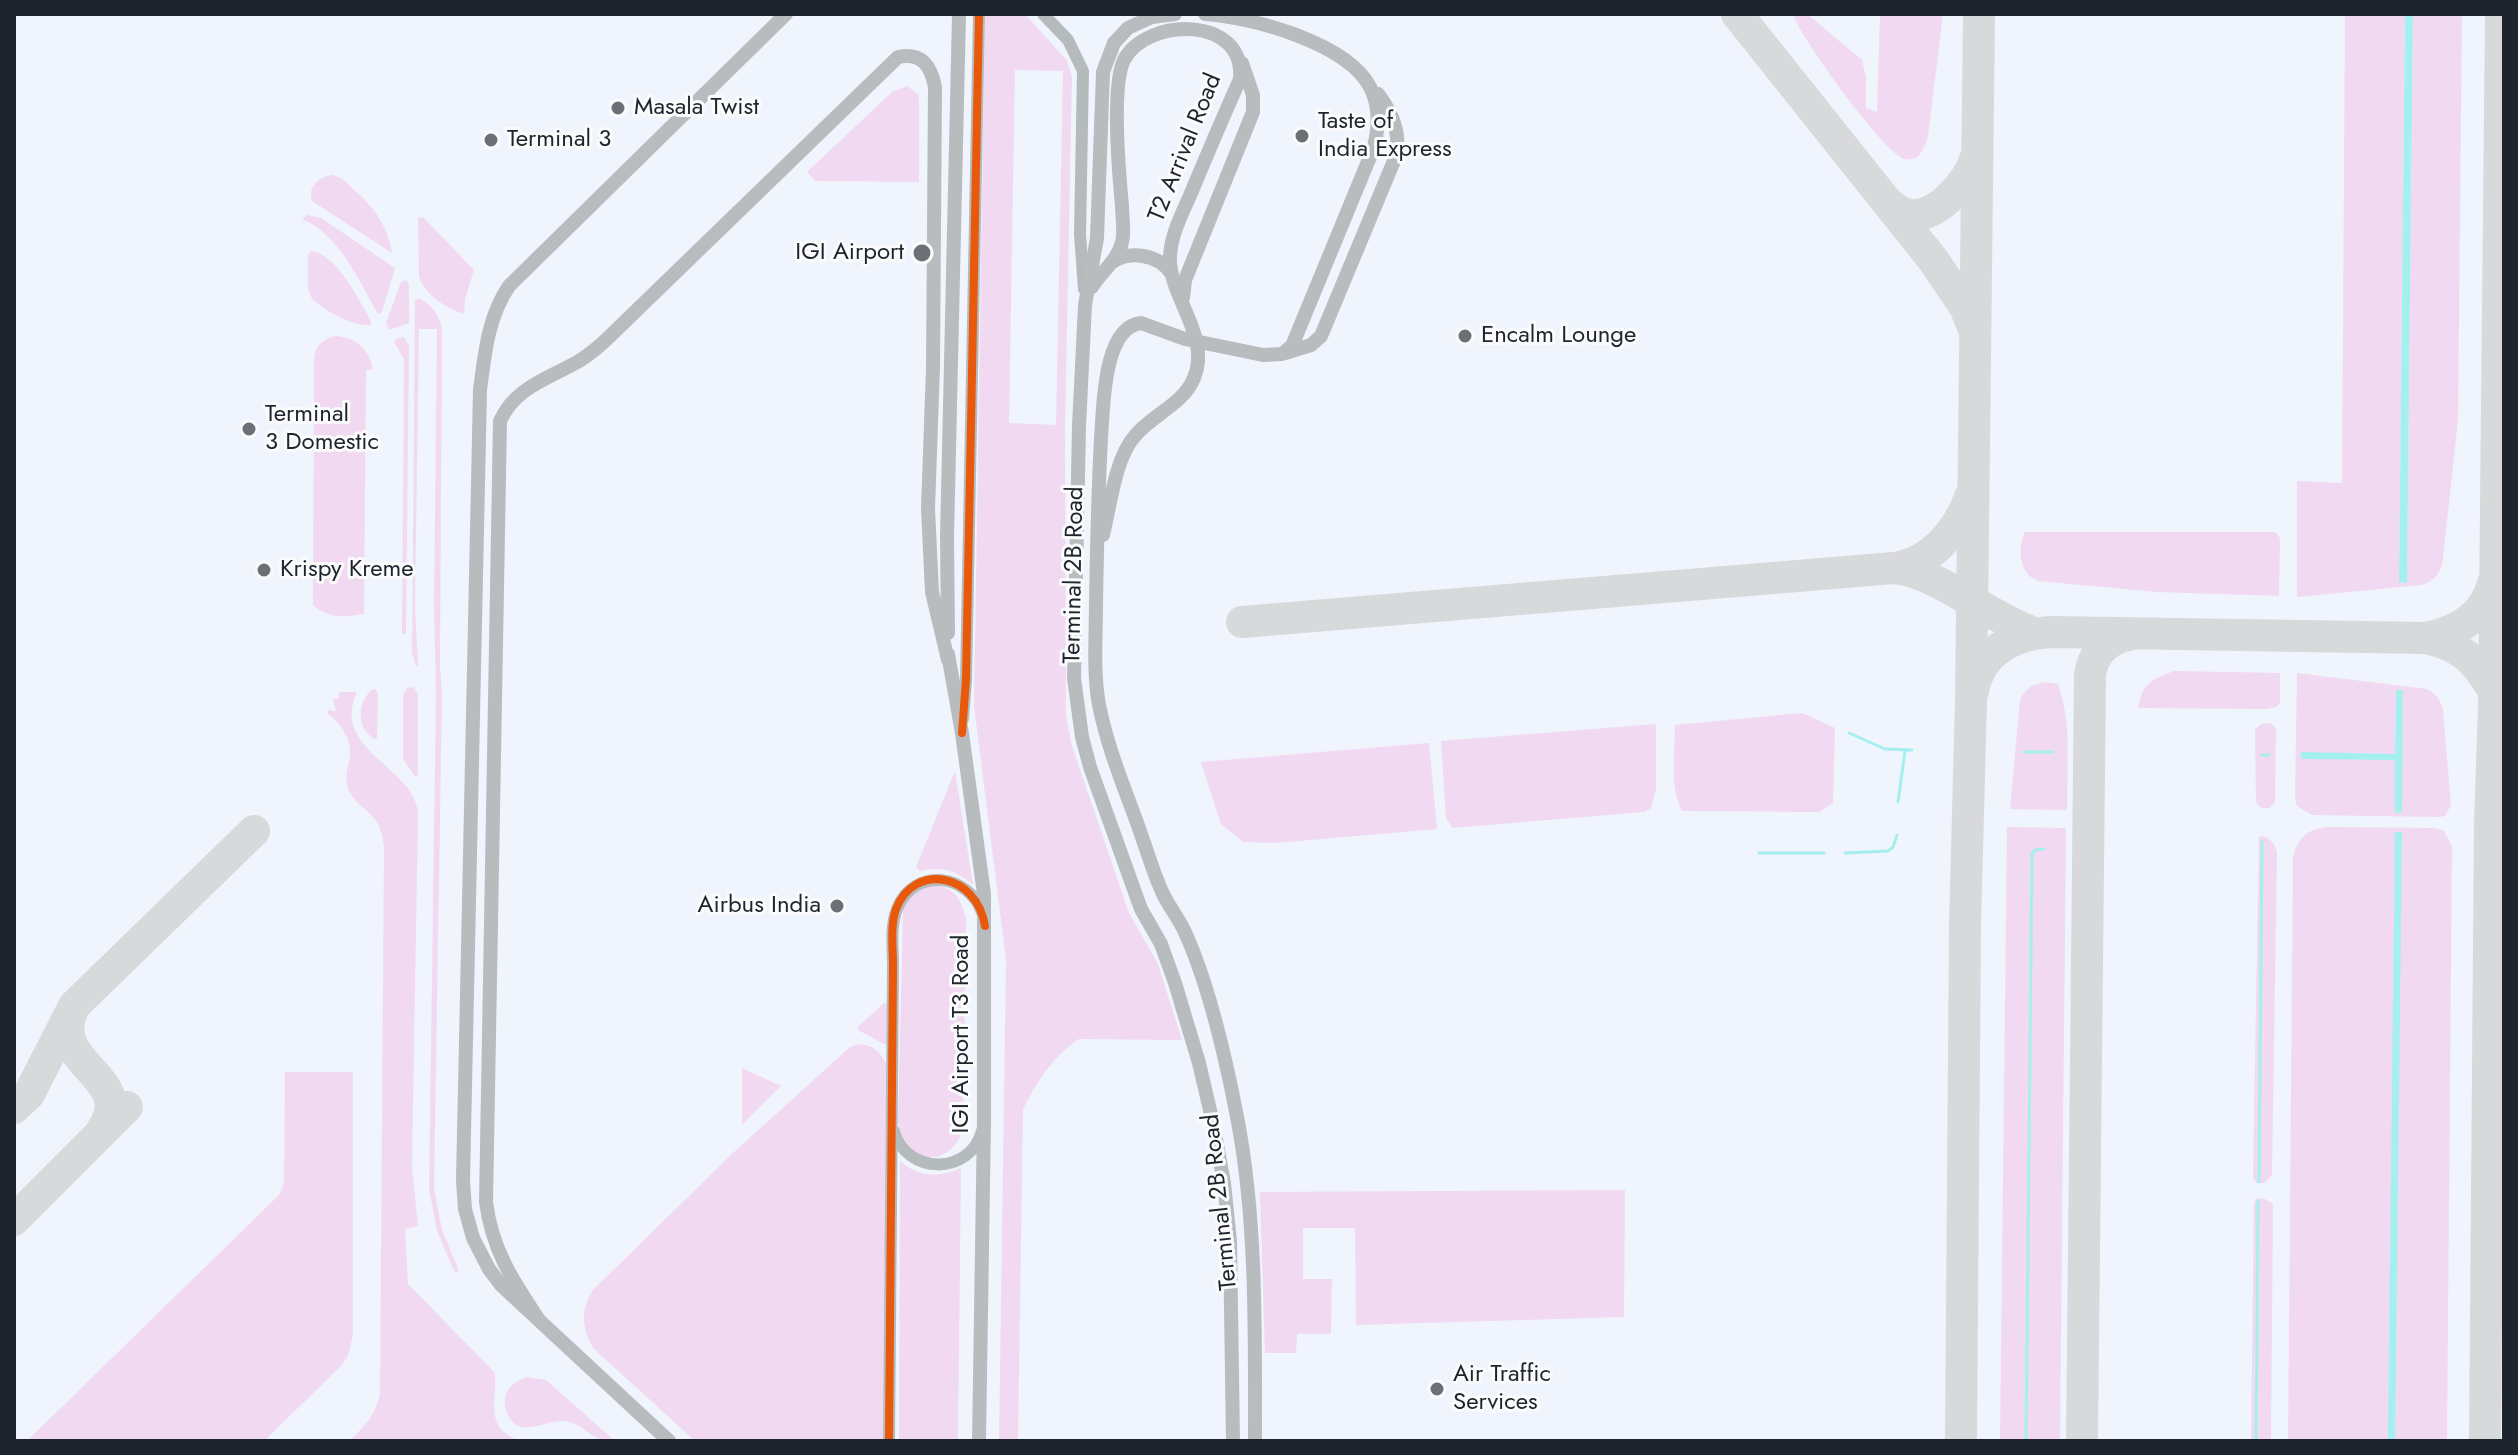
<!DOCTYPE html>
<style>
body{margin:0}
#map{position:relative;width:2518px;height:1455px;overflow:hidden;background:#fbfbfb;font-family:Jost,sans-serif}
canvas{display:block}
.frame{position:absolute;inset:0;border:16px solid #1d242e;pointer-events:none}
</style>
<div id="map">
<canvas width="2518" height="1455"></canvas>
<div class="frame"></div>
</div>
<script>
const g = document.querySelector('canvas').getContext('2d');
g.lineJoin = 'round';
function paint(path, color) { g.fillStyle = color; g.fill(path, 'evenodd'); }
function stroke(path, color, width, dash) { g.strokeStyle = color; g.lineWidth = width; g.lineCap = dash ? 'butt' : 'round'; g.setLineDash(dash || []); g.stroke(path); }
function write(font, color, halo, rows, align = 'center') {
  g.font = font + ' Jost,sans-serif'; g.lineWidth = 6; g.setLineDash([]); g.textBaseline = 'middle'; g.strokeStyle = halo; g.fillStyle = color; for (const [text, x, y, turn = 0] of rows) {
    g.save(); g.translate(x, y); g.rotate((+turn || 0) * Math.PI / 180); g.textAlign = isNaN(turn) ? turn : align; if (halo) g.strokeText(text, 0, 0); g.fillText(text, 0, 0); g.restore();
  }
}
const built = new Path2D(`
 M14 14H2504V1441H14Z`);
const green = new Path2D(`
 M985 14H1025L1067 61 1072 77 1065 427 1066 717 1072 746 1129 913 1158 964 1182 1040 1079 1039C1055 1054 1034 1085 1023 1110L1018 1441H999L1006 960 974 706ZM1015 70 1063 71 1056 425 1009 423Z
 M1793 14H1807L1862 60 1866 77V108L1877 112 1880 14H1943L1928 136C1924 147 1921 162 1905 159 1886 156 1799 36 1793 14Z
 M2345 14H2405L2399 582H2407L2413 14H2462L2458 420 2442 566C2437 577 2433 582 2421 585L2297 597V481L2342 483Z
 M907 86 918 94 919 103V182L815 181 807 172 892 92Z
 M332 175 341 178C367 201 386 217 392 253L312 201C307 187 319 177 332 175Z
 M307 215 321 218 395 268 382 312 378 314C359 281 339 234 302 219Z
 M423 217 474 270 465 299 464 314C446 308 426 296 419 277L418 218Z
 M311 251C337 254 359 300 371 321V325C354 327 325 311 312 299L308 289V255Z
 M406 280 409 284V323L389 330 386 323 401 282Z
 M418 298C431 303 439 315 442 329L440 666 442 694 434 1189 442 1230 459 1271 455 1273 437 1231 429 1189 436 694 434 606 437 329H419L415 606 418 665 416 666 412 653 415 301Z
 M334 336C355 336 370 350 373 370H366L364 614C344 617 330 619 313 605L314 358C316 345 321 341 334 336Z
 M404 337 409 346 406 634H402L404 359 394 342 398 338Z
 M2025 532H2275L2280 538 2279 596 2157 592 2038 581C2034 578 2029 577 2027 573 2019 563 2019 542 2025 532Z
 M2174 671 2280 673V703L2276 707 2266 709 2138 708C2143 682 2151 680 2174 671Z
 M2297 673 2427 689C2436 694 2440 699 2443 710L2451 805 2445 816 2439 817 2312 815 2297 806 2295 798ZM2396 690H2403L2401 812H2395V760L2301 753 2395 754Z
 M2046 682 2058 684C2072 723 2067 768 2067 810L2010 809 2020 700C2026 688 2032 684 2046 682Z
 M414 687 418 695V775L415 777 403 759V696L407 688Z
 M372 689H375L378 693 377 738 374 739C356 727 357 704 372 689Z
 M339 692H357C330 750 413 766 418 812L412 1167 418 1226 405 1229 408 1284 495 1373C497 1402 484 1428 520 1441H349C365 1426 376 1415 380 1393L384 846C380 808 357 812 348 788 344 777 348 768 350 757 352 740 341 723 327 713L328 710 336 711 333 699 339 698Z
 M1802 713 1835 728 1833 803 1819 812 1682 811C1669 785 1675 753 1675 725Z
 M2271 723 2276 729 2275 802 2270 808H2261L2256 803 2255 730 2261 724Z
 M1656 724V790L1651 808 1644 812 1453 828 1446 818 1441 741Z
 M1429 743 1437 829 1276 843 1243 842 1221 824 1201 762Z
 M955 771 973 885C956 870 942 866 920 871L916 867Z
 M2007 827 2066 828 2060 1441H2000Z
 M2328 827 2436 828 2444 831 2452 847 2447 1441H2288L2293 857C2298 837 2308 829 2328 827Z
 M2261 836C2270 837 2275 844 2277 852L2272 1175 2264 1183H2256L2253 1177 2259 838Z
 M932 885C954 886 962 900 966 919L963 1131C946 1171 906 1163 898 1121L903 910C909 895 917 889 932 885Z
 M884 1003 889 1005 888 1044H884L858 1030V1027Z
 M858 1044C873 1045 880 1051 886 1064L884 1441H695L593 1348C582 1328 580 1310 593 1290L734 1152 850 1047Z
 M742 1068 781 1086 742 1125Z
 M285 1072H353V1335L348 1356 341 1366 264 1441H27L279 1195 284 1183Z
 M900 1161C920 1178 937 1178 961 1168L958 1441H899Z
 M1625 1190 1624 1317 1356 1325 1355 1228H1303V1279H1332L1331 1334H1297L1296 1353H1265L1260 1192Z
 M2263 1198 2272 1203 2273 1207 2271 1441H2251L2254 1203 2256 1199Z
 M527 1377 546 1380 615 1441C590 1441 589 1428 569 1422 548 1416 519 1444 506 1411 504 1405 504 1398 507 1392 511 1384 519 1380 527 1377Z`);
const water = new Path2D(`
 M2405 14H2413L2407 583 2399 582Z
 M2396 690H2403L2402 812 2395 813V760L2301 759V752L2395 754Z
 M2395 832H2402L2395 1441H2388Z`);
const stream = new Path2D(`
 M1849 733 1885 749 1912 750
 M2024 752H2053
 M2262 755H2269
 M1898 802 1905 751
 M1759 853H1824
 M1845 853 1888 851 1893 847 1897 835
 M2259 1182 2262 842
 M2026 1441 2032 854 2035 850 2044 849
 M2256 1441 2258 1201`);
const taxiway = new Path2D(`
 M1737 14 1934 261 1965 307 1973 327
 M1885 200C1891 205 1898 212 1906 214 1933 223 1969 182 1975 159
 M1894 568C1931 563 1958 531 1970 497
 M1242 622 1894 568C1934 571 1987 615 2027 630
 M2426 638C2457 632 2485 617 2493 583
 M1973 691C1980 651 2015 633 2053 632L2426 638C2465 647 2477 662 2496 695
 M72 1011C49 1066 138 1077 102 1130
 M14 1108 29 1094 74 1006 254 831
 M14 1220 127 1107
 M1961 1441 1965 924 1971 702 1979 14
 M2082 1441 2090 675C2093 651 2110 638 2132 634
 M2485 1441 2490 824 2494 704 2501 14`);
const minor = new Path2D(`
 M1043 14 1068 40 1083 71 1080 234 1084 289
 M963 719 966 680 979 14
 M894 1131C906 1175 970 1176 982 1131
 M889 1441 893 966C893 948 890 926 897 909 914 866 970 873 983 915`);
const major = new Path2D(`
 M1175 14 1152 17 1128 28 1114 43 1103 72 1097 238 1085 305 1079 426 1074 678 1082 737 1090 767 1141 909 1161 944 1175 983 1199 1063 1213 1123 1224 1183 1230 1241 1233 1441
 M1205 14C1252 17 1347 43 1370 87 1380 106 1379 127 1374 147L1292 346 1282 354 1263 355 1185 339 1141 323C1106 327 1104 395 1102 422 1098 482 1097 543 1096 603 1096 637 1093 672 1099 705 1107 745 1122 782 1136 820 1145 844 1152 870 1163 894 1169 906 1178 918 1184 930 1209 984 1227 1064 1238 1122 1257 1223 1255 1338 1255 1441
 M1111 263C1129 250 1158 254 1171 273
 M1092 287C1101 272 1118 260 1122 242 1125 231 1122 218 1122 206 1119 174 1111 87 1124 60 1146 17 1246 15 1240 79 1224 115 1209 150 1194 186 1185 209 1169 235 1170 261 1171 298 1211 338 1194 378 1183 405 1151 415 1134 437 1115 459 1110 507 1103 535
 M1183 298 1185 280 1253 112V95L1242 63
 M1285 353 1311 345 1321 336 1396 156C1401 132 1392 113 1378 94
 M948 633 947 537 959 14
 M948 654 962 733 984 894V1120L979 1441
 M539 1320C513 1281 492 1250 486 1202L500 421C515 387 550 378 579 361 590 354 600 346 609 337L898 57C922 52 931 66 935 87L933 368 928 508 932 592 948 660
 M669 1441 501 1285 489 1269 473 1238 465 1209 463 1180 480 390C485 352 488 317 509 286L786 14`);
const cycleway = new Path2D(`
 M962 733 966 680 979 14
 M889 1441 893 966C893 948 890 926 896 909 915 861 977 874 985 926`);
const markers = [
 [618,108,8,"#6b6f76"],
 [1302,136,8,"#6b6f76"],
 [491,140,8,"#6b6f76"],
 [922,253,10,"#6b6f76"],
 [1465,336,8,"#6b6f76"],
 [249,429,8,"#6b6f76"],
 [264,570,8,"#6b6f76"],
 [837,906,8,"#6b6f76"],
 [1437,1389,8,"#6b6f76"]
];
const poiNames = [
 ["Masala Twist",634,108],
 ["Taste of",1318,122],
 ["India Express",1318,150],
 ["Terminal 3",507,140],
 ["IGI Airport",904,253,"right"],
 ["Encalm Lounge",1481,336],
 ["Terminal",265,415],
 ["3 Domestic",265,443],
 ["Krispy Kreme",280,570],
 ["Airbus India",821,906,"right"],
 ["Air Traffic",1453,1375],
 ["Services",1453,1403]
];
const streetNames = [
 ["T2 Arrival Road",1186,148,-68],
 ["Terminal 2B Road",1075,575,-89],
 ["IGI Airport T3 Road",962,1034,-90],
 ["Terminal 2B Road",1221,1202,-96]
];
paint(built, '#f0f4fd');
paint(green, '#f1d9f1');
paint(water, '#a4f0ef');
stroke(stream, '#a4f0ef', 3);
stroke(taxiway, '#d8d9da', 32);
stroke(minor, '#b5babd', 12);
stroke(major, '#b8bcbf', 14);
stroke(cycleway, '#e8590c', 8);
for (const [x, y, r, color] of markers) { const dot = new Path2D(); dot.arc(x, y, r, 0, 2 * Math.PI); g.fillStyle = color; g.fill(dot); stroke(dot, '#fbfbfb', 3); }
write('24px', '#1d242e', '#fbfbfb', poiNames, 'left');
write('24px', '#1d242e', '#fbfbfb', streetNames);
</script>
